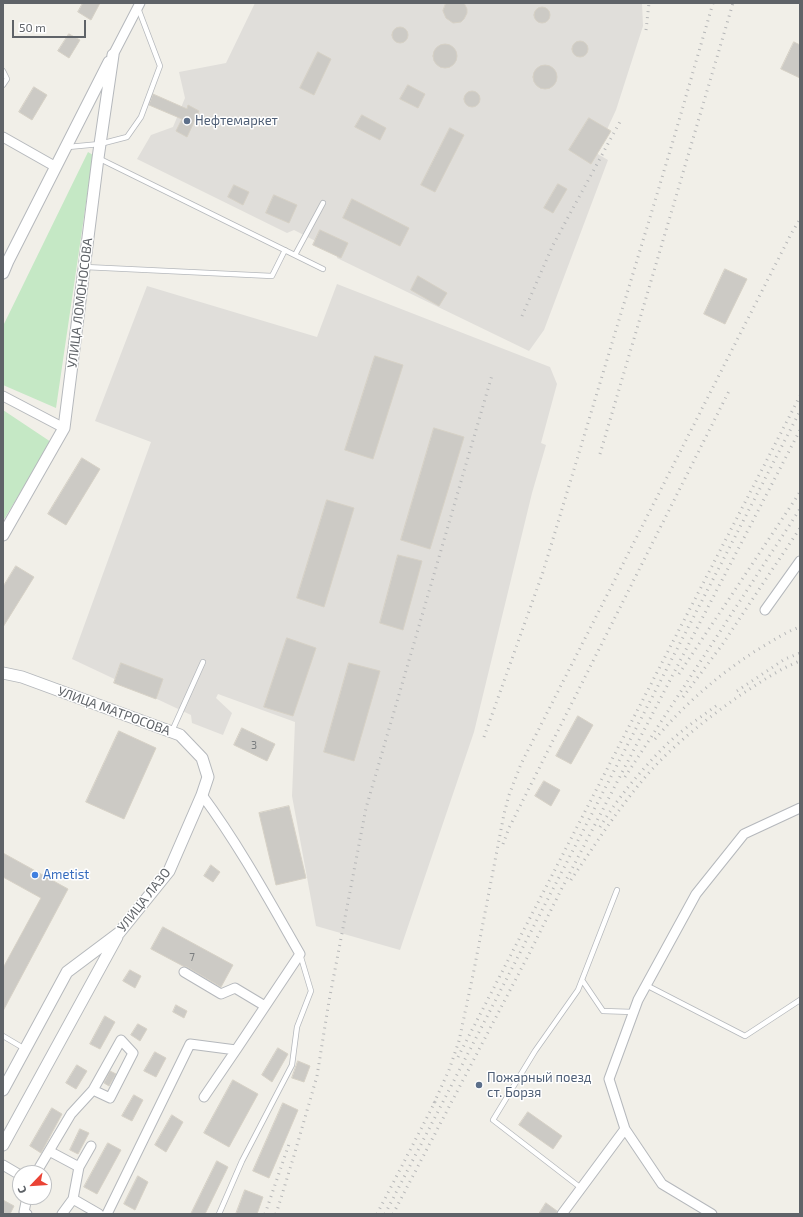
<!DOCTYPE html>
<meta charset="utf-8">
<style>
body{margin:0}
#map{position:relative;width:803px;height:1217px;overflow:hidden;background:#f1efe8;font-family:"Exo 2",sans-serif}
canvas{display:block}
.frame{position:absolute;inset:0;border:4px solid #5f6368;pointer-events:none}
.north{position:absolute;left:12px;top:1165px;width:40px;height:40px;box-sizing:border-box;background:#fff;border:1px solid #bfc1c3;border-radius:50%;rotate:245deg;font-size:11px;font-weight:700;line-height:16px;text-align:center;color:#5f6368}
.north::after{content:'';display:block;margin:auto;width:14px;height:18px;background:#ea4335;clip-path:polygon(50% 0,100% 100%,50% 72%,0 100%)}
.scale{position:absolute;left:12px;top:20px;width:74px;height:18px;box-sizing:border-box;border:2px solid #5f6368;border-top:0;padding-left:5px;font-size:12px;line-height:14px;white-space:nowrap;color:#5f6368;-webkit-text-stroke:3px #fff;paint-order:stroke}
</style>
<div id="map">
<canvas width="803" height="1217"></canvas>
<div class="frame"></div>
<div class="north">С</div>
<div class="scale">50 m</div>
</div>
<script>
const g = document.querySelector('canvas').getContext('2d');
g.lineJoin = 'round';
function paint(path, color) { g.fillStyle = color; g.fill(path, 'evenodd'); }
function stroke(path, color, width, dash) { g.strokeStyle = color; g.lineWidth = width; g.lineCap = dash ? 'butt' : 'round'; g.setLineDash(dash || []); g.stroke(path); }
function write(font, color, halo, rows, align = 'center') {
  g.font = font + ' "Exo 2",sans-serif'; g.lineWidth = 3; g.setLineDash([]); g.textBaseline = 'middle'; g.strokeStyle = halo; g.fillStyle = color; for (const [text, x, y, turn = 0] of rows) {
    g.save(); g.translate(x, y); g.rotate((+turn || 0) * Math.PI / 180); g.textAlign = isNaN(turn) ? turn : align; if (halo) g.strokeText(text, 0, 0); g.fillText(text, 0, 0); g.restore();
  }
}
const industrial = new Path2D(`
 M255 3H642L643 26 616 110 596 153 608 160 544 330 529 351 337 258V252L294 230 287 233 137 159 151 135 173 127 185 98 179 72 226 63Z
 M337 284 550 367 557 384 541 443 546 445 532 493 474 732 400 950 316 926 292 796 295 722 218 694 216 698 232 713 223 735 192 723 191 715 72 659 151 442 95 421 147 286 317 337Z`);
const green = new Path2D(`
 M88 152 93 155 56 408 3 385V326Z
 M3 410 51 442 3 521Z`);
const building = new Path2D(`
 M83 3H100L91 20 78 12Z
 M446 3H464L467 9V13L464 19 461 22 453 23 446 18 443 11Z
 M534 15a8 8 0 1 1 16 0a8 8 0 1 1-16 0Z
 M392 35a8 8 0 1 1 16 0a8 8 0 1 1-16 0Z
 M69 34 80 40 69 58 58 51Z
 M572 49a8 8 0 1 1 16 0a8 8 0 1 1-16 0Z
 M794 42 800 45V78L781 69Z
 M433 56a12 12 0 1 1 24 0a12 12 0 1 1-24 0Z
 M318 52 331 59 314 95 300 88Z
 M533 77a12 12 0 1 1 24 0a12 12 0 1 1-24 0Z
 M408 85 425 94 418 108 400 99Z
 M34 87 47 95 32 120 19 112Z
 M464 99a8 8 0 1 1 16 0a8 8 0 1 1-16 0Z
 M153 94 187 109 188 105 199 111 187 137 176 131 182 119 149 105Z
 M362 115 386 128 380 140 355 127Z
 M589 118 611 131 591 164 569 150Z
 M450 128 464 135 435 192 421 185Z
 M558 184 567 189 553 213 544 208Z
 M234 185 249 192 243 205 228 197Z
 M274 195 297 205 289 223 266 213Z
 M352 199 409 228 400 246 343 218Z
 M320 230 348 243 341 258 313 245Z
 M725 269 747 279 725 324 704 314Z
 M418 276 447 293 439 306 411 290Z
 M375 356 403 365 373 459 345 450Z
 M434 428 464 437 430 549 401 540Z
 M82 458 100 469 66 525 48 514Z
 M327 500 354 508 324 607 297 598Z
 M398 555 422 561 403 630 380 623Z
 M16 566 34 577 3 627V587Z
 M287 638 316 648 293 716 264 707Z
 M121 663 163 679 156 699 114 683Z
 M349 663 380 671 354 761 324 752Z
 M578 716 593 725 571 764 556 756Z
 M242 728 275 744 267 761 234 745Z
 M119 731 156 748 124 819 86 802Z
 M544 781 560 790 551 806 535 796Z
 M289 806 306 878 276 885 259 813Z
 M3 853 68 889 3 1011V968L41 898 3 877Z
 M211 865 220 872 213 882 204 876Z
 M163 927 233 965 221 987 187 967 183 966 151 949Z
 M130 970 141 976 135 988 123 981Z
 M176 1005 187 1011 184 1018 173 1012Z
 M105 1016 115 1022 100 1049 90 1044Z
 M138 1024 147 1029 140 1041 131 1035Z
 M278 1048 288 1054 272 1082 262 1075Z
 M155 1052 166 1058 156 1077 144 1071Z
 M298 1061 310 1066 304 1082 292 1078Z
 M77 1065 87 1071 76 1089 66 1083Z
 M110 1071 116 1074 109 1086 104 1083Z
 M233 1080 258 1094 229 1147 204 1133Z
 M134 1095 143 1100 132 1121 122 1116Z
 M283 1103 298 1110 269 1178 253 1171Z
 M52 1108 62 1114 41 1153 30 1146Z
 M528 1112 562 1136 553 1149 519 1125Z
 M172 1115 183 1122 166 1152 155 1145Z
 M80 1129 89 1133 78 1154 70 1150Z
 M108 1143 121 1150 97 1194 84 1187Z
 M217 1161 228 1167 205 1214H191Z
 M138 1176 148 1182 135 1210 124 1204Z
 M245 1190 263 1197 257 1214H236Z
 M3 1200 14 1206 10 1214H3Z
 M546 1203 557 1211 556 1214H539Z`);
const service = new Path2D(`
 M3 71 7 79 3 85
 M68 147 100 144 127 137 141 117 160 66 138 8
 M98 158 323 269
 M295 255 323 203
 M85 267 272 276 285 250
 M172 731 203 662
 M582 980 603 1011 633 1012
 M646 985 745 1036 800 1000
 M3 1036 25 1049
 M581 1188 493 1120 535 1051 578 990 617 890
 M219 1214 242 1161 292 1065 297 1027 311 991 300 954`);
const minor = new Path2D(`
 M113 55 140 3
 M3 137 56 167
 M3 396 64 428
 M765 610 800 561
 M184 972 221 994 235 988 265 1006
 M204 1097 236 1050
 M49 1151 79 1167 91 1146
 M3 1165 20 1175
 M36 1173 71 1114 93 1090 121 1040 133 1053 110 1098 93 1090
 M73 1199 79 1167
 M27 1214 24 1212 27 1197
 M62 1214 73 1199 99 1214
 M107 1214 190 1044 236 1050 300 954C269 900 239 845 202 795
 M562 1214 625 1129
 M712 1214 662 1184 625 1129 609 1079 638 1000 696 894 744 834 800 808`);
const tertiary = new Path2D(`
 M3 273 8 261 109 62
 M3 535 64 428 98 158 113 55
 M3 673 22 677 180 735 202 758 208 777 202 795 169 871 119 933 67 972 3 1090
 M3 1145 117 937`);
const rail = new Path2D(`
 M646 30 649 3
 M522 316 553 245 622 118
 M600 454 733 3
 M679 674 800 492
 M737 691 785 659 800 653
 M683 697 722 645 800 528
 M484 737 543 572 673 141 713 3
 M655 739C685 704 718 675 757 650 771 642 785 632 800 627
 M625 777 800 509
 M600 827C619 796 642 769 667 744 683 729 702 716 720 703
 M503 844 509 828 730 389
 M571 880C594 846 616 812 642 781 670 747 706 719 742 694 761 682 779 669 800 661
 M458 1057 800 396
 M434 1103 449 1070 459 1041 474 970 504 814 509 795 521 764 791 234 800 219
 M265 1214 289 1144
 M276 1214 293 1159 317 1076 329 1001 366 808 492 375
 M377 1214 437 1098
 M385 1214 800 411
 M393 1214 530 952 562 888 800 430`);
const markers = [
 [187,121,4,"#5c6f8a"],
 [35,875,4,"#3f7fe0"],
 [479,1085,4,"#5c6f8a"]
];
const numberNames = [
 ["3",254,745],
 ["7",192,957]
];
const serviceNames = [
 ["Нефтемаркет",195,121],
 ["Пожарный поезд",487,1078],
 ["ст. Борзя",487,1093]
];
const streetNames = [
 ["УЛИЦА ЛОМОНОСОВА",80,303,-83],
 ["УЛИЦА МАТРОСОВА",114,711,20],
 ["УЛИЦА ЛАЗО",144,900,-52]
];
const shopNames = [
 ["Ametist",43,875]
];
paint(industrial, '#e0deda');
paint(green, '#c5e8c5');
paint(building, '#cccac5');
stroke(building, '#d6d1c6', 1);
stroke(service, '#b5b8bc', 6);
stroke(minor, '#b5b8bc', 11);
stroke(tertiary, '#b5b8bc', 13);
stroke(service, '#fff', 4.5);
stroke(minor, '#fff', 9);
stroke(tertiary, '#fff', 11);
stroke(rail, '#b6b7b8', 3, [1, 5]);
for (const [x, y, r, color] of markers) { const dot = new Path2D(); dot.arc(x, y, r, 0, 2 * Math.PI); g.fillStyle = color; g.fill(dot); stroke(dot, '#fff', 1.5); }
write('11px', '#7a7d7f', null, numberNames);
write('13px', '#4e5e75', '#fff', serviceNames, 'left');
write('13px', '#5f6368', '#fff', streetNames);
write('13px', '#366cbe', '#fff', shopNames, 'left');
</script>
